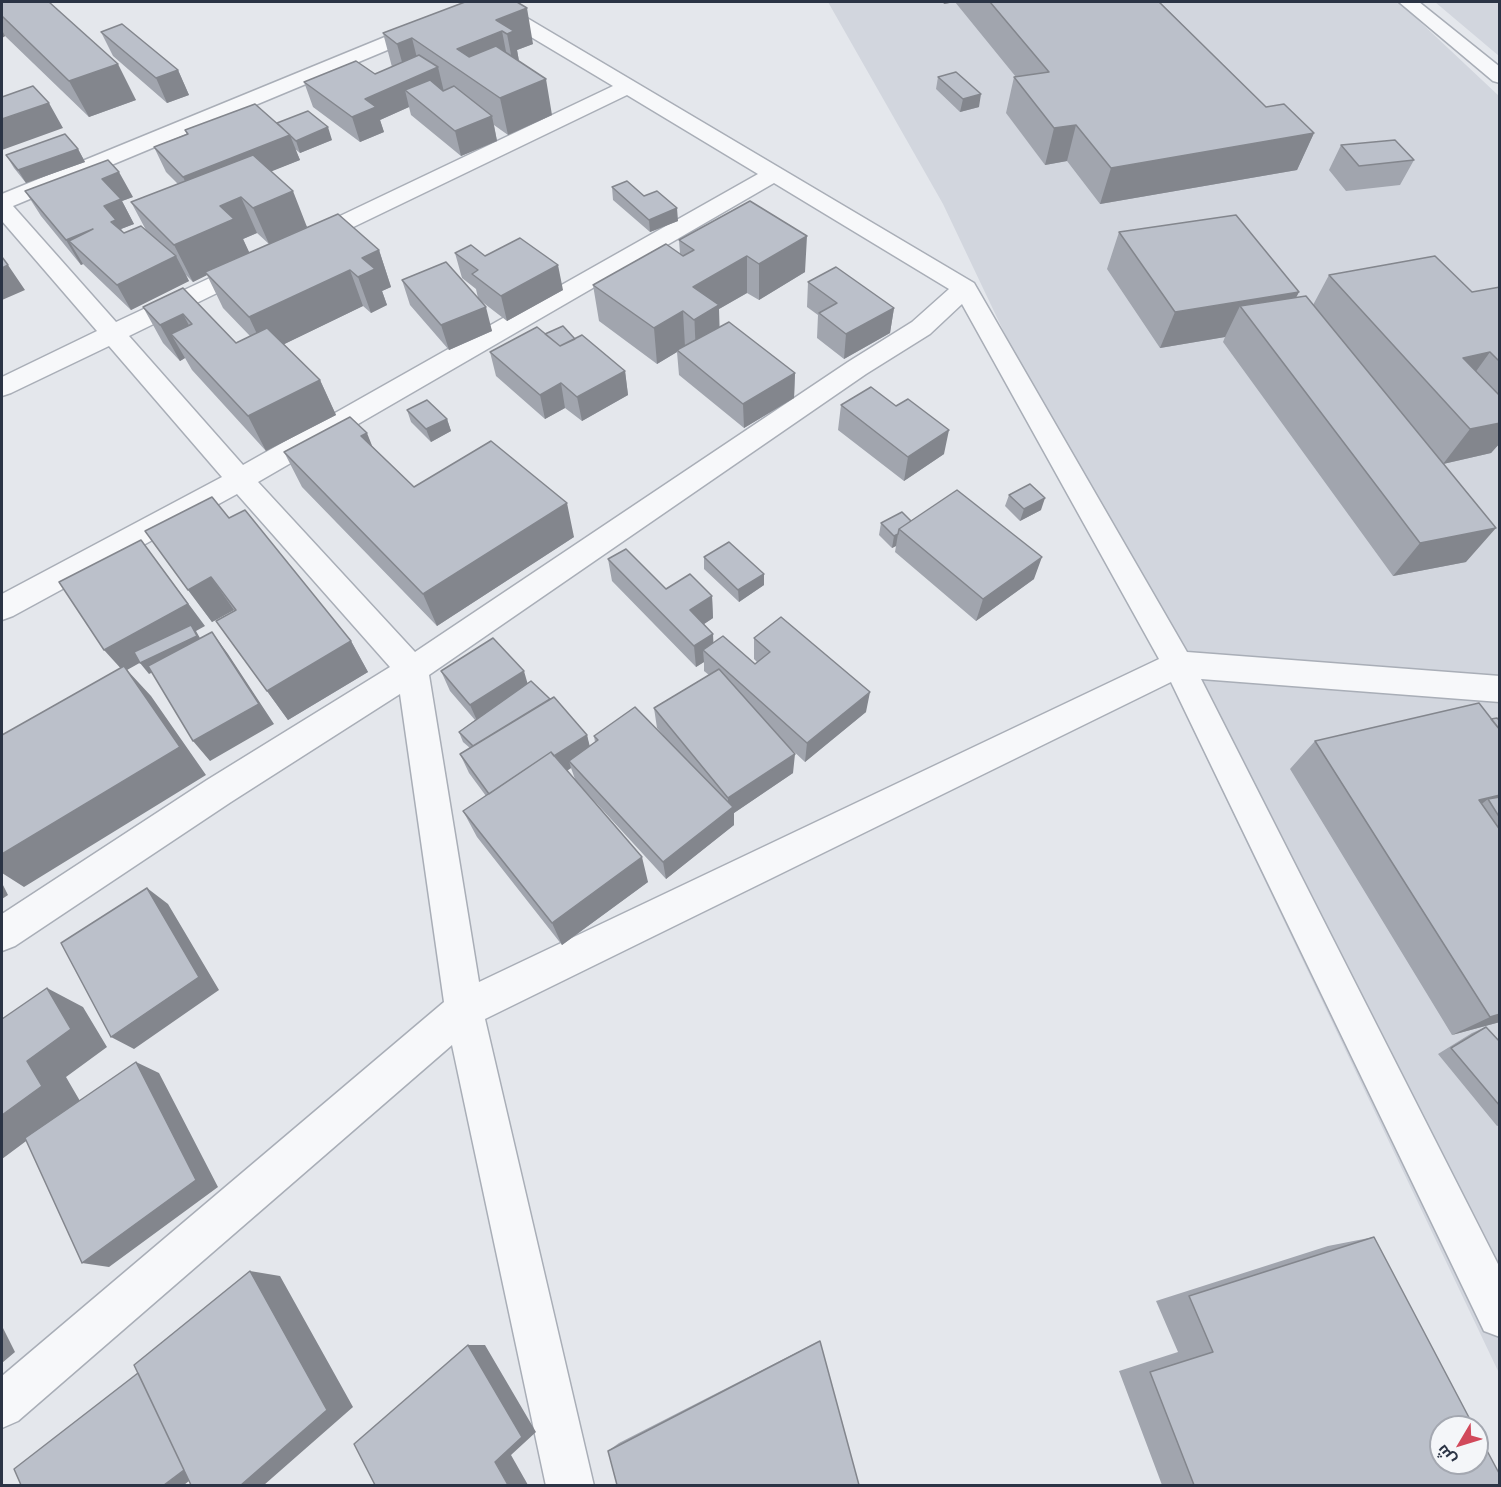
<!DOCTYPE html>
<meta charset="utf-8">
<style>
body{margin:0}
#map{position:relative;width:1501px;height:1487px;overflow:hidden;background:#e4e7ec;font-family:Arial,Cairo,sans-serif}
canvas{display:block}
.frame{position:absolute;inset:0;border:3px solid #2b3445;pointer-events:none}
.north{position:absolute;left:1429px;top:1415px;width:60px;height:60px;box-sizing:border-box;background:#f4f6f9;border:2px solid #a4a8b1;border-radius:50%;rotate:232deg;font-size:16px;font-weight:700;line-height:24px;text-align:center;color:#2b3445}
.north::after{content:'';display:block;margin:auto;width:21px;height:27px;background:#d1495b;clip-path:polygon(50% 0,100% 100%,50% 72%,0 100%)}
</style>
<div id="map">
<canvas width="1501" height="1487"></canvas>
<div class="frame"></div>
<div class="north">ش</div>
</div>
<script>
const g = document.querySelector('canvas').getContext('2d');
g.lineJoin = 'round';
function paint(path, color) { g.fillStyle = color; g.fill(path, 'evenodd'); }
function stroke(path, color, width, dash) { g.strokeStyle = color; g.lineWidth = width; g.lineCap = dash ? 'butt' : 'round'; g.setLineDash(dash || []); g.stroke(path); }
const built = new Path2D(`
 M828 2H1399L1499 96V1373L943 204Z
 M1435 2H1499V56Z`);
const minor = new Path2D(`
 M486 2H500L974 283 1187 652 1500 676V702L1201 679 1500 1268V1337L1484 1331 1171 682 485 1019 594 1486H546L452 1045 18 1421 2 1428V1376L444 1002 400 694 231 802 15 946 2 951V914L207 780 390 667 237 494 13 616 2 620V594L222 477 109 346 11 393 2 396V377L97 331 2 221V194L419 23H433L436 27 433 31 13 206 116 322 244 262 252 260 260 262 264 267 260 272 129 336 243 465 758 174 627 95 314 246 306 248 298 246 294 241 298 236 613 86 486 10 484 6ZM774 183 949 289 912 322 848 362 415 652 258 482ZM962 304 1159 659 479 982 429 675 866 374 930 334Z
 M1399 2H1419L1500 67V83L1493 81Z`);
const wall = new Path2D(`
 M2 2 136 100 89 117 5 36 2 38Z
 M465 2 533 44 517 50 519 61 552 115 508 135 494 125 497 141 461 156 411 115 409 107 380 120 384 132 360 142 313 107 304 82 375 74 392 67 383 33Z
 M942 2H1161H1160L1266 107 1314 133 1297 170 1100 204 1067 161 1045 165 1006 113 1014 77H1016L955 2 944 4Z
 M101 32 178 70 189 95 167 103 113 56Z
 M938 77 979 107 960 112 936 89Z
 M277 123 332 140 300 153 295 149 300 160 271 171 307 227 379 250 391 287 382 291 387 305 371 313 363 306 284 344 320 380 336 415 266 451 192 370 185 358 180 361 163 343 143 307 183 288 236 343 250 336 223 308 207 275 193 282 186 275 189 281 131 310 83 264 81 265 41 216 25 191 133 197 122 201 134 224 121 229 124 233 146 230 131 202 178 184 166 172 154 147 187 135 185 130ZM257 233 269 244 249 253 243 239Z
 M1341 145 1414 160 1400 185 1346 191 1329 170Z
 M78 149 85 162 26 183 14 168 6 155Z
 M612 187 678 221 650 232 613 200Z
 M750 201 805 272 759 300 747 293 719 309V327L795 373 794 398 744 428 679 375 677 352 657 364 599 321 593 285 680 254 679 240Z
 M1119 232 1299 292 1296 297 1313 305 1329 275 1472 292 1500 287V443L1491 453 1443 464 1466 562 1393 576 1223 342 1225 337 1160 348 1107 269Z
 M455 253 485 256 563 290 507 321 481 301 492 331 449 350 410 305 402 280 478 298 476 289 462 278Z
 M808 282 894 308 890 333 844 359 817 338 818 315 807 307Z
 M545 334 575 339 625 371 628 395 582 421 565 408 545 419 496 376 490 352Z
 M841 405 944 454 904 481 838 430Z
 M407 410 447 419 451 431 431 442 411 422Z
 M373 447 414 487 574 537 437 626 302 487 284 452Z
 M1009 495 1041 510 1020 521 1005 506Z
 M229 518 351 641 368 672 288 720 216 621 234 611V610L212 622 145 531Z
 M911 521 1034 579 976 621 895 552 896 546 892 548 879 535 881 523Z
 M704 557 764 585 739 602 704 569Z
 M608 559 666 589 712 596 713 618 704 624 713 634V643L755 664 757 662 754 659V638L866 712 805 762 789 747 793 773 734 813V825L666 879 576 781 648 882 562 945 477 837 463 811 486 796 469 773 460 754 470 748 463 742 459 732 475 720 450 691 441 671 528 683 587 735 589 746 595 742 594 736 663 735 657 728 654 708 709 675 704 671V662L696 667 612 581ZM571 768 575 779 567 771Z
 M1491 719 1500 721V1022L1452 1035 1290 769 1315 741Z
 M1486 1027 1500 1042V1125L1497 1126 1438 1054 1472 1033Z
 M1374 1237 1500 1485H1162L1119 1371 1178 1352 1156 1301 1328 1246Z
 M820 1341 608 1451 619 1443 815 1343Z`);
const shadedWall = new Path2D(`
 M944 2H955L944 4Z
 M527 8 533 44 517 50 520 67 514 70 507 34 502 31 509 67 475 81 457 49 496 20Z
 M2 30 5 36 2 38Z
 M412 38 421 74 407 80 397 44Z
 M118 64 136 100 89 117 69 81Z
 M438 67 444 92 405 90 409 107 380 120 384 132 360 142 352 117 365 99Z
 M178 70 189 95 167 103 156 78Z
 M546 79 552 115 508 135 500 98Z
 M981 94 979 107 960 112 963 99Z
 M49 103 63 128 2 150V119Z
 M492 116 497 141 461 156 455 131Z
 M1076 125 1067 161 1045 165 1054 128Z
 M328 127 332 140 300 153 296 141Z
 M1314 133 1297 170 1100 204 1111 168Z
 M290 135 300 160 195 202 183 177Z
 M78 149 85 162 26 183 18 170Z
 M119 172 133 197 122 201 134 224 121 229 130 245 125 247 104 206 102 179Z
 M293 191 307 227 269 244 253 208Z
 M241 197 257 233 243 239 251 256 205 272 207 275 193 282 174 245 220 206Z
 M677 208 678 221 650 232 649 220Z
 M93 229 69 241 83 264 81 265 66 240Z
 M807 236 805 272 759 300V264Z
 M379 250 391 287 382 291 387 305 371 313 358 277 362 258Z
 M176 256 189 281 131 310 117 285Z
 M747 256V293L719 309 720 341 696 356 693 287Z
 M8 265 25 290 2 300V268Z
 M558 265 563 290 507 321 501 296Z
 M350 270 363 306 266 353 249 317Z
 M1299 292 1280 328 1240 306 1225 337 1160 348 1175 312Z
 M486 307 492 331 449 350 441 325Z
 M894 308 890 333 844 359 846 334Z
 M683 311 685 347 677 350V352L657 364 654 328Z
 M183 314 202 350 171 334 185 358 180 361 160 325Z
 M1490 352 1464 388 1463 358Z
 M625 371 628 395 582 421 577 397Z
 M795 373 794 398 744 428 743 404Z
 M320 380 336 415 266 451 248 416Z
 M561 383 565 408 545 419 540 395Z
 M447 419 451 431 431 442 426 429Z
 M1500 423V443L1491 453 1443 464 1470 429Z
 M949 430 944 454 904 481 908 457Z
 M367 433 381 468 361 436Z
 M1045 498 1041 510 1020 521 1024 509Z
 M567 503 574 537 437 626 423 594Z
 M1496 528 1466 562 1393 576 1420 543Z
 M898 534 896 546 892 548 894 536Z
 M141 540 205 626 196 631 205 647 149 674 140 663 195 632 127 670 151 696 206 775 24 887 2 873V854L124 672 104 650Z
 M1042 557 1034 579 976 621 983 599Z
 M764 574V585L739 602 738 590Z
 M211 577 234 610 212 622 188 590Z
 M712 596 713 618 692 632 690 610Z
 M212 632 228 654 274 724 210 761 193 741Z
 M713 634 714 655 703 650 704 662 696 667 694 646Z
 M351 641 368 672 288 720 267 691Z
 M524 671 530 692 479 725 470 705Z
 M870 692 866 712 805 762 807 743Z
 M587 735 592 755 569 761 571 768 499 814 491 796Z
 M795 754 793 773 734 813V825L666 879 663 862 728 811V798Z
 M1500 795V813L1488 799 1456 824 1479 800Z
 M642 857 648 882 562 945 552 923Z
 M2 883 8 895 2 899Z
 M147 888 168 904 219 990 134 1049 111 1037Z
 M47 988 83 1007 107 1047 66 1077 80 1101 2 1159V1115L27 1061Z
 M1500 1014V1022L1452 1035 1490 1017Z
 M136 1062 159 1073 218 1187 109 1267 82 1263Z
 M250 1271 280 1276 353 1407 264 1485H241Z
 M2 1326 15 1352 2 1363Z
 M468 1345H485L536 1432 511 1455 528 1485H508L495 1462Z
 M209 1465 184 1485H164L184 1470Z`);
const building = new Path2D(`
 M2 2H49L118 64 69 81 2 16Z
 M465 2H517L527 8 496 20 514 31 507 34 502 31 457 49 469 57 496 46 546 79 500 98 412 38 397 44 383 33Z
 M990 2H1159L1266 107 1284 104 1314 133 1111 168 1076 125 1054 128 1014 77 1049 72Z
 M122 24 178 70 156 78 101 32Z
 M419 55 438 67 365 99 376 107 352 117 304 82 356 61 375 74Z
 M956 72 981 94 963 99 938 77Z
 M430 80 443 91 454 86 492 116 455 131 405 90Z
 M33 86 49 103 2 119V97Z
 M255 104 290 135 183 177 154 147 188 134 185 130Z
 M308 111 328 127 296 141 277 123Z
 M65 134 78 149 18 170 6 155Z
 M1395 140 1414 160 1359 166 1341 145Z
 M253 155 293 191 253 208 241 197 220 206 234 219 174 245 131 202Z
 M108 160 119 172 102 179 121 199 104 206 116 220 111 222 124 233 141 226 176 256 117 285 69 241 93 229 66 240 25 191Z
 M627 181 644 196 657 191 677 208 649 220 612 187Z
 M750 201 807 236 759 264 747 256 693 287 719 305 694 320 683 311 654 328 593 285 666 244 683 256 694 250 679 240Z
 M338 214 379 250 362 258 375 269 358 277 350 270 249 317 205 272Z
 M1236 215 1299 292 1175 312 1119 232Z
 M520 238 558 265 501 296 472 274 478 270 455 253 471 245 485 256Z
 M1435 256 1472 292 1500 287V362L1490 352 1463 358 1500 396V423L1470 429 1329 275Z
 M2 257 8 265 2 268Z
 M446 262 486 307 441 325 402 280Z
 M836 267 894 308 846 334 819 313 837 303 808 282Z
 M183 288 236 343 267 328 320 380 248 416 171 334 192 324 183 314 160 325 143 307Z
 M1306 296 1496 528 1420 543 1240 306Z
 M729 322 795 373 743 404 677 350Z
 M563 326 575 339 560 346 545 334Z
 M537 327 560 346 582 335 625 371 577 397 561 383 540 395 490 352Z
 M871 387 896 406 908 399 949 430 908 457 841 405Z
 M427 400 447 419 426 429 407 410Z
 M350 417 367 433 361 436 414 487 491 441 567 503 423 594 284 452Z
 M1030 484 1045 498 1024 509 1009 495Z
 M957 490 1042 557 983 599 899 529Z
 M212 497 229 518 245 510 351 641 267 691 216 621 236 610 211 577 188 590 145 531Z
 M902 512 911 521 899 529 898 534 894 536 881 523Z
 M141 540 188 604 104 650 59 582Z
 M729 542 764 574 738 590 704 557Z
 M626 549 666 589 690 574 712 596 690 610 713 634 694 646 608 559Z
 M781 617 870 692 807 743 703 650 723 636 755 664 770 652 754 638Z
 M191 625 197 636 140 663 134 652Z
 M212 632 259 704 193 741 148 666Z
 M493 638 524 671 470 705 441 671Z
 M124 666 180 747 2 854V735Z
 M719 669 795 754 728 798 654 708Z
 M531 681 550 699 473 746 459 732Z
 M554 697 587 735 554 756 551 752 489 794 460 754Z
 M1479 703 1500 730V795L1479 800 1500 830V1014L1490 1017 1315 741Z
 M635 707 733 807 663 862 569 761 598 740 594 736Z
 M1497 718 1500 721V730L1491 719Z
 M551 752 642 857 552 923 463 811Z
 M1500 797V818L1488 799Z
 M147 888 199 977 111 1037 61 943Z
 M47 988 71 1029 27 1061 42 1086 2 1115V1019Z
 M1486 1027 1500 1042V1106L1451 1048Z
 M136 1062 196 1180 82 1263 25 1138Z
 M1374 1237 1474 1427H1441V1463H1477V1432L1500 1475V1485H1194L1150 1372 1213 1352 1189 1296Z
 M250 1271 327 1410 241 1485H191L134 1365Z
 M820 1341 859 1485H617L608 1451Z
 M468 1345 522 1437 495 1462 508 1485H375L354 1444Z
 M138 1373 184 1470 164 1485H21L14 1469Z`);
paint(built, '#d2d6de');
stroke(minor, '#a9aeb7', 3);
paint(minor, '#f7f8fa');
paint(wall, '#a1a5ae');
paint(shadedWall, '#83868d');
paint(building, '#bbc0ca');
stroke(building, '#83868d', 1.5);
</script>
